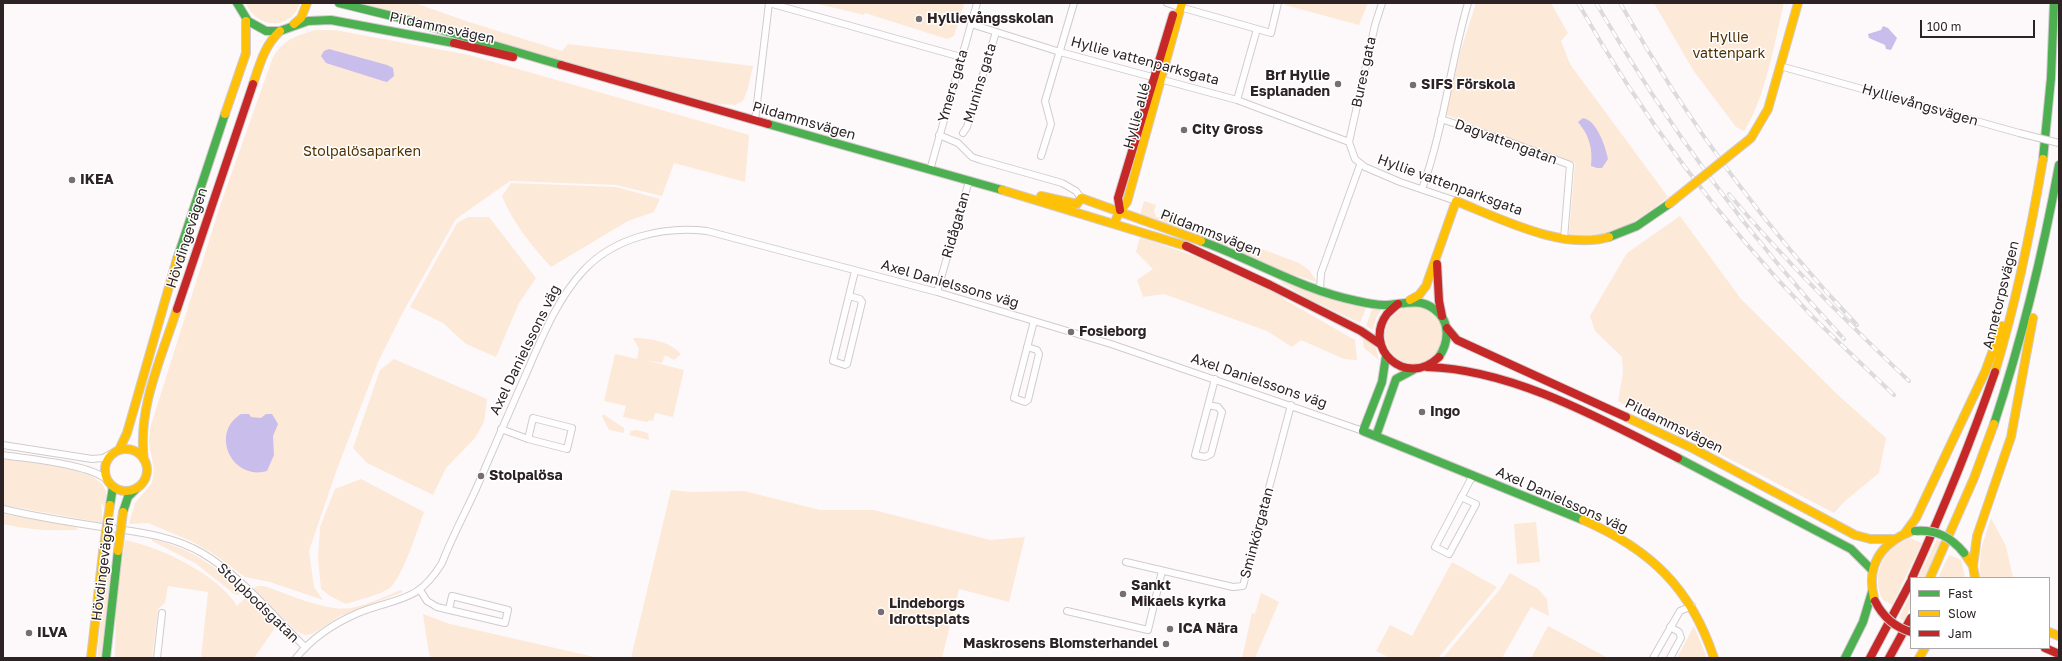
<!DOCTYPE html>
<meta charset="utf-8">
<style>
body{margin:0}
#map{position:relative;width:2062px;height:661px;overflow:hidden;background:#fdf9fb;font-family:"Golos Text",sans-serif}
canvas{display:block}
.frame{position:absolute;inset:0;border:4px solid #2d2325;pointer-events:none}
.legend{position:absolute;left:1910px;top:577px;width:140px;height:72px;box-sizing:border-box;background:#fff;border:1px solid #aba7a8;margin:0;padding:5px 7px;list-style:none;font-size:12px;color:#2d2325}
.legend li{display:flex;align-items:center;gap:8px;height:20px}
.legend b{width:20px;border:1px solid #aba7a8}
.scale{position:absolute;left:1920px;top:20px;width:115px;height:18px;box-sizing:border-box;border:2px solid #2d2325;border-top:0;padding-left:5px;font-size:12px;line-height:14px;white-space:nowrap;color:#2d2325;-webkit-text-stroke:3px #fff;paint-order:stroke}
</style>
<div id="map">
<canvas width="2062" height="661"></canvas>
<div class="frame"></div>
<ul class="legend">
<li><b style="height:5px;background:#4caf50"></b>Fast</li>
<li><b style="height:5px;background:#ffc107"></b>Slow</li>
<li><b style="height:5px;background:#c62828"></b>Jam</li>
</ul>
<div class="scale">100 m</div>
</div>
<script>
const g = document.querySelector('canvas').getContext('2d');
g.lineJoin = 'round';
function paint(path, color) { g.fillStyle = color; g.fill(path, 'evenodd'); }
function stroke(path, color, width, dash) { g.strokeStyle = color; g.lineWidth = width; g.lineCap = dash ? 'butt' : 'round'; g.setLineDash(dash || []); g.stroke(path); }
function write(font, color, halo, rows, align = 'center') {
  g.font = font + ' "Golos Text",sans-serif'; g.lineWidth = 3; g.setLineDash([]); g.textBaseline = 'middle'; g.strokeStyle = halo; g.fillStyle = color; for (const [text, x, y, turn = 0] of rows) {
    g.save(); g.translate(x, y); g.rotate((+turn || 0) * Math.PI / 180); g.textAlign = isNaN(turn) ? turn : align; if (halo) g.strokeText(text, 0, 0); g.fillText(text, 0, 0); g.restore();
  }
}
const green = new Path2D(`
 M246 3H300C291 31 256 29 246 3Z
 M357 3H415L469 22 562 51 568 44 753 66 748 88 743 101 735 105 717 104Z
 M814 3H962L964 4 954 36 947 39 865 13 864 15Z
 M1286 3H1368L1359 25 1285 5Z
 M1476 3H1551L1568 33 1561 41 1570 64 1668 197C1637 222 1610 241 1569 234L1575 163 1446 115 1460 53Z
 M1654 3H1784C1774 43 1766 97 1744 131L1736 127 1693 70Z
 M315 30H335L469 55 749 135 745 182 674 163 662 196 616 185 510 181 456 219 403 312 378 362 337 469 309 551 314 587 323 600 270 582 245 577 215 555 193 542 148 523 129 524 135 503 152 483 154 470 149 443 150 428 221 203 273 57C284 39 296 36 315 30Z
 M511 183 616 187 660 199 654 212 628 221 551 267C531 245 513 223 502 196Z
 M1144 201 1156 205 1154 211 1156 217H1171L1195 223 1197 228 1192 231 1185 230 1140 215Z
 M1680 216 1741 299 1838 395 1886 438 1879 473 1845 501 1834 513 1618 401 1623 373 1622 357 1595 331 1590 316 1627 253Z
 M468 217H489L536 278 519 303 496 357 466 344 443 323 410 307 457 223Z
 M1209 229 1299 263 1309 270 1317 282 1288 273 1235 249 1197 234 1202 230Z
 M1140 237 1227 267 1267 285 1287 301 1355 340 1357 360 1344 359 1301 340 1292 347 1267 331 1164 294 1143 297 1137 280 1153 269 1136 252Z
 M1282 282 1339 302 1366 308 1360 323 1309 299 1282 283Z
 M1385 335a29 29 0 1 1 58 0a29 29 0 1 1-58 0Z
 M1372 309H1382L1376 318 1373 330 1366 326Z
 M1362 336 1376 348 1379 360 1364 348Z
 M633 338C649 338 669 341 681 354L674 360 665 355 662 363 645 360 684 370 673 417 655 413 653 421 649 420 647 422 623 417 626 406 604 401 615 354 637 359 639 349Z
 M394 359 487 399 484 422 475 438 446 468 433 495 367 463 353 448 380 370Z
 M603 414 624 428V433L609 430 602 416Z
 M637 430 648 433 649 440 629 435 631 431Z
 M3 459C25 462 87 467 101 483 108 490 107 500 106 509L101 503 103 523 3 505Z
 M361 479 424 512C418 529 402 578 390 588 380 595 358 600 346 604L330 596 321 589 318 559 320 527 335 489Z
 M671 490 691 492 744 491 820 510H874L990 540 1025 537 1009 602 959 589 942 658H631Z
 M3 514 77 527V530C49 531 30 530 3 524Z
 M1991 518 2006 546 2013 578H1979L1981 549Z
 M1536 522 1540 562 1517 564 1514 524Z
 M1910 538 1922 543 1892 605 1882 599C1871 574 1883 547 1910 538Z
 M152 539C189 548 216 565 242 592L237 595 233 593 195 563 152 541Z
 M1937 539 1942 542 1925 578H1918Z
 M125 540C160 547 218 574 237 606L245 598 275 628 254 658H201L208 592 168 586 165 603 158 609 152 658H115L116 603Z
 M1949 555 1961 560 1965 578H1938Z
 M1452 562 1497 587 1438 658H1390L1376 651 1390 625 1412 636Z
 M106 564 111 565 101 658H97Z
 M1510 573 1538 589 1547 599 1549 616 1531 607 1502 658H1443L1500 589Z
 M257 586H264C288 594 326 612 351 608 368 605 385 596 401 590L403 592 340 616 312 634 305 635 296 631 253 589Z
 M1261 593 1279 602 1255 658H1242L1252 613 1255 614Z
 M1911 593V606L1904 621 1899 618Z
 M423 614 450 624 599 658H432L429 654Z
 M1548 626 1608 658H1531Z
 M1694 626 1707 658H1677Z`);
const water = new Path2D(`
 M1883 26 1888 28 1897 38 1891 50 1886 49 1885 45 1869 38 1868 34 1881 30Z
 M329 49 387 65 393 68 394 76 387 82 383 81 326 63 321 56 324 51Z
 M1583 118C1597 120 1606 148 1608 159L1602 168H1597L1591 166C1593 148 1589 135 1578 122Z
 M241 414H249L251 417 261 418 266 414H272L278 424 273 436 274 455 267 471C233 481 209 434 241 414Z`);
const street = new Path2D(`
 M769 3 961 57
 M1167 3 1176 6
 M1180 7 1271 33 1278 3
 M971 24 1060 52 1237 100 1349 142 1355 159 1365 167 1400 182 1456 201
 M1780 66 2019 133
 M1237 100 1257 29
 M1441 119 1507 141 1570 165 1564 239
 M755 120 769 3
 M963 133 967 127 996 32
 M939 135 958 143 972 157 981 160 1062 183 1076 191 1081 198
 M1349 142 1375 25 1382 3
 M1041 156 1051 124 1045 101 1074 3
 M930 170 977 3
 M1422 189C1444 129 1450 64 1468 3
 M1320 290 1321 273 1360 165
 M937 292 969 181
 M849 296 860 299 862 302 847 364 845 365 833 361 855 271
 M1027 347 1037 350 1039 354 1028 400 1025 402 1014 398 1034 321
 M1208 405 1218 407 1222 412 1211 454 1205 457 1195 455 1215 379
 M501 429 528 439 567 449 572 428 533 418 528 439
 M3 445 92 459 103 458 112 453
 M3 455C28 459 90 464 107 480
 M1461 497 1476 504 1449 554 1435 547 1473 475
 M3 509C36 517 69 522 102 527 136 532 172 535 202 553 240 575 273 616 305 647
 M1126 562 1233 587 1243 586 1291 405
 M420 590 427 601 437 607 505 623 508 610 452 596 449 609
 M1067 611 1148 630 1162 571
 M157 658 162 613
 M296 658C312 638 335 623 358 613 397 597 417 604 442 563 452 537 465 513 476 489 490 456 504 424 518 392 537 351 553 303 584 270 615 237 664 226 707 231L937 292 1111 344 1363 431
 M1653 658 1680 611 1692 606
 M1670 658 1681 638 1679 632 1670 627`);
const fast = new Path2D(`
 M237 3 248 21 266 31H280L308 21 331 20 454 43
 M339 3 404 19 561 65
 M768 124 1002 190
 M2043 159 2051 78 2054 3
 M1609 237 1637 226 1669 204
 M1201 241C1254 260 1302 290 1357 301 1366 303 1375 305 1384 305 1401 305 1419 297 1434 309 1451 321 1449 342 1439 357
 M177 259 225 114
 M1386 356 1382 382 1363 431 1583 520
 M1994 424C2022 339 2043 253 2059 165
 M1376 436 1396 379 1413 370
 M1678 458 1851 549 1872 570
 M110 505 113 487
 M123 512 128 497 136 489
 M106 658 118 551
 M1845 658 1863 622 1872 592`);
const slow = new Path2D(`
 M294 24 301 18 307 3
 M253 84C260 64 264 46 280 31
 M225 114 246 53V21
 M1751 138 1768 109 1798 3
 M1002 190 1186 246
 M1041 196 1077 204 1081 198 1201 241
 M1114 224 1120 210 1127 202 1182 3
 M1410 300 1419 295 1426 286 1456 201C1499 218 1563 251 1609 237
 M1995 372C2016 302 2031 231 2043 159
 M1626 417 1694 449 1855 535 1870 539H1894
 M105 470a21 21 0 1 1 42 0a21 21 0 1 1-42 0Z
 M119 450 127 433 177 259
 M144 460C137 409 162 356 177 309
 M1583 520C1650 549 1691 588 1714 658
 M1905 533 1916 518 1985 372 2002 326
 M1964 553 1973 566 1975 578
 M1973 566 1977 536 2011 437 2033 318
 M1930 578 1974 478 1994 424
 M1874 598C1866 565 1881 543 1912 531
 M2049 632 2059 636
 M91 658 103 552
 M1919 658 1925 648`);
const jam = new Path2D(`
 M454 43 513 57
 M561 65 768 124
 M1120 210 1118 198 1173 15
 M1186 246 1270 285 1361 331 1380 344
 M1437 264 1439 301 1442 316
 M1398 304C1394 307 1390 311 1387 314 1362 348 1406 389 1439 357
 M177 309 253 84
 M1447 328 1457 340 1626 417
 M1427 367C1512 369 1603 420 1678 458
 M1912 578C1943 510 1971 442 1995 372
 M2045 648 2059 654
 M1870 658 1911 581
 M1889 658 1911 618`);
const rail = new Path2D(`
 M1578 3C1642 117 1722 223 1813 317 1839 343 1867 369 1894 395
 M1596 3C1666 124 1749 237 1844 339
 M1620 3C1686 119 1765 228 1857 325
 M1729 194C1785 261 1846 321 1909 381`);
const streetBridge = new Path2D(`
 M2019 133 2059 143`);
const fastBridge = new Path2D(`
 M1915 531C1936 529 1951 537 1964 553`);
const slowBridge = new Path2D(`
 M1669 204 1751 138
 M118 551 123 512
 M103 552 110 505`);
const jamBridge = new Path2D(`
 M1875 601C1883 617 1894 627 1911 632`);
const markers = [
 [919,19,4,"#766e70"],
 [1338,84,4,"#766e70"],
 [1413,85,4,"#766e70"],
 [1184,130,4,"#766e70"],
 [72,180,4,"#766e70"],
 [1071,332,4,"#766e70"],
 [1422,412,4,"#766e70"],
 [481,476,4,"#766e70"],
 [1123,594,4,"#766e70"],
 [881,612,4,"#766e70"],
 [1170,629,4,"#766e70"],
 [29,633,4,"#766e70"],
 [1166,644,4,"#766e70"]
];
const poiNames = [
 ["Hyllievångsskolan",927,19],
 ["Brf Hyllie",1330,76,"right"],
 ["Esplanaden",1330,92,"right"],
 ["SIFS Förskola",1421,85],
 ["City Gross",1192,130],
 ["IKEA",80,180],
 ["Fosieborg",1079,332],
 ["Ingo",1430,412],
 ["Stolpalösa",489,476],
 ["Sankt",1131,586],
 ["Mikaels kyrka",1131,602],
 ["Lindeborgs",889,604],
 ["Idrottsplats",889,620],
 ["ICA Nära",1178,629],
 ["ILVA",37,633],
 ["Maskrosens Blomsterhandel",1158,644,"right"]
];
const streetNames = [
 ["Pildammsvägen",442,28,12],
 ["Hyllie vattenparksgata",1145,61,15],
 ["Bures gata",1364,72,-78],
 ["Munins gata",980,83,-73],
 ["Ymers gata",953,86,-74],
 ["Hyllievångsvägen",1920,105,16],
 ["Hyllie allé",1137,116,-75],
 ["Pildammsvägen",804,121,16],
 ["Dagvattengatan",1506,142,20],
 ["Hyllie vattenparksgata",1450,185,20],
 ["Ridågatan",956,225,-74],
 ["Pildammsvägen",1211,233,21],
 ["Hövdingevägen",187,238,-72],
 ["Axel Danielssons väg",950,284,16],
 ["Annetorpsvägen",2001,295,-76],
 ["Axel Danielssons väg",525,350,-64],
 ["Axel Danielssons väg",1259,381,19],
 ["Pildammsvägen",1674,426,26],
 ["Axel Danielssons väg",1562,500,24],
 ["Sminkörgatan",1257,533,-75],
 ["Hövdingevägen",103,569,-83],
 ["Stolpbodsgatan",258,603,44]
];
const parkNames = [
 ["Hyllie",1729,38],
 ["vattenpark",1729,54],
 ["Stolpalösaparken",362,152]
];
paint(green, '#fce9d8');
paint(water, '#c9bdeb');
stroke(street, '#d2cbcd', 8);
stroke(fast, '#d2cbcd', 10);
stroke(slow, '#d2cbcd', 10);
stroke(jam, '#d2cbcd', 10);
stroke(street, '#fffefe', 6);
stroke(fast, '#4caf50', 8);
stroke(slow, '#ffc107', 8);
stroke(jam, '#c62828', 8);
stroke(rail, '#dcdadb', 4);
stroke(rail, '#fff', 2.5, [8]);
stroke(streetBridge, '#d2cbcd', 8, []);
stroke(fastBridge, '#d2cbcd', 10, []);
stroke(slowBridge, '#d2cbcd', 10, []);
stroke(jamBridge, '#d2cbcd', 10, []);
stroke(streetBridge, '#fffefe', 6);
stroke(fastBridge, '#4caf50', 8);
stroke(slowBridge, '#ffc107', 8);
stroke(jamBridge, '#c62828', 8);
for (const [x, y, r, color] of markers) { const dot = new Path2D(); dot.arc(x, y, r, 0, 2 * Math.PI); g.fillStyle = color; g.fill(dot); stroke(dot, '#fff', 1.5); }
write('bold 14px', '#2d2325', '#fff', poiNames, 'left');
write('14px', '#2d2325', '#fff', streetNames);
write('14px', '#502f00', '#fff', parkNames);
</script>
